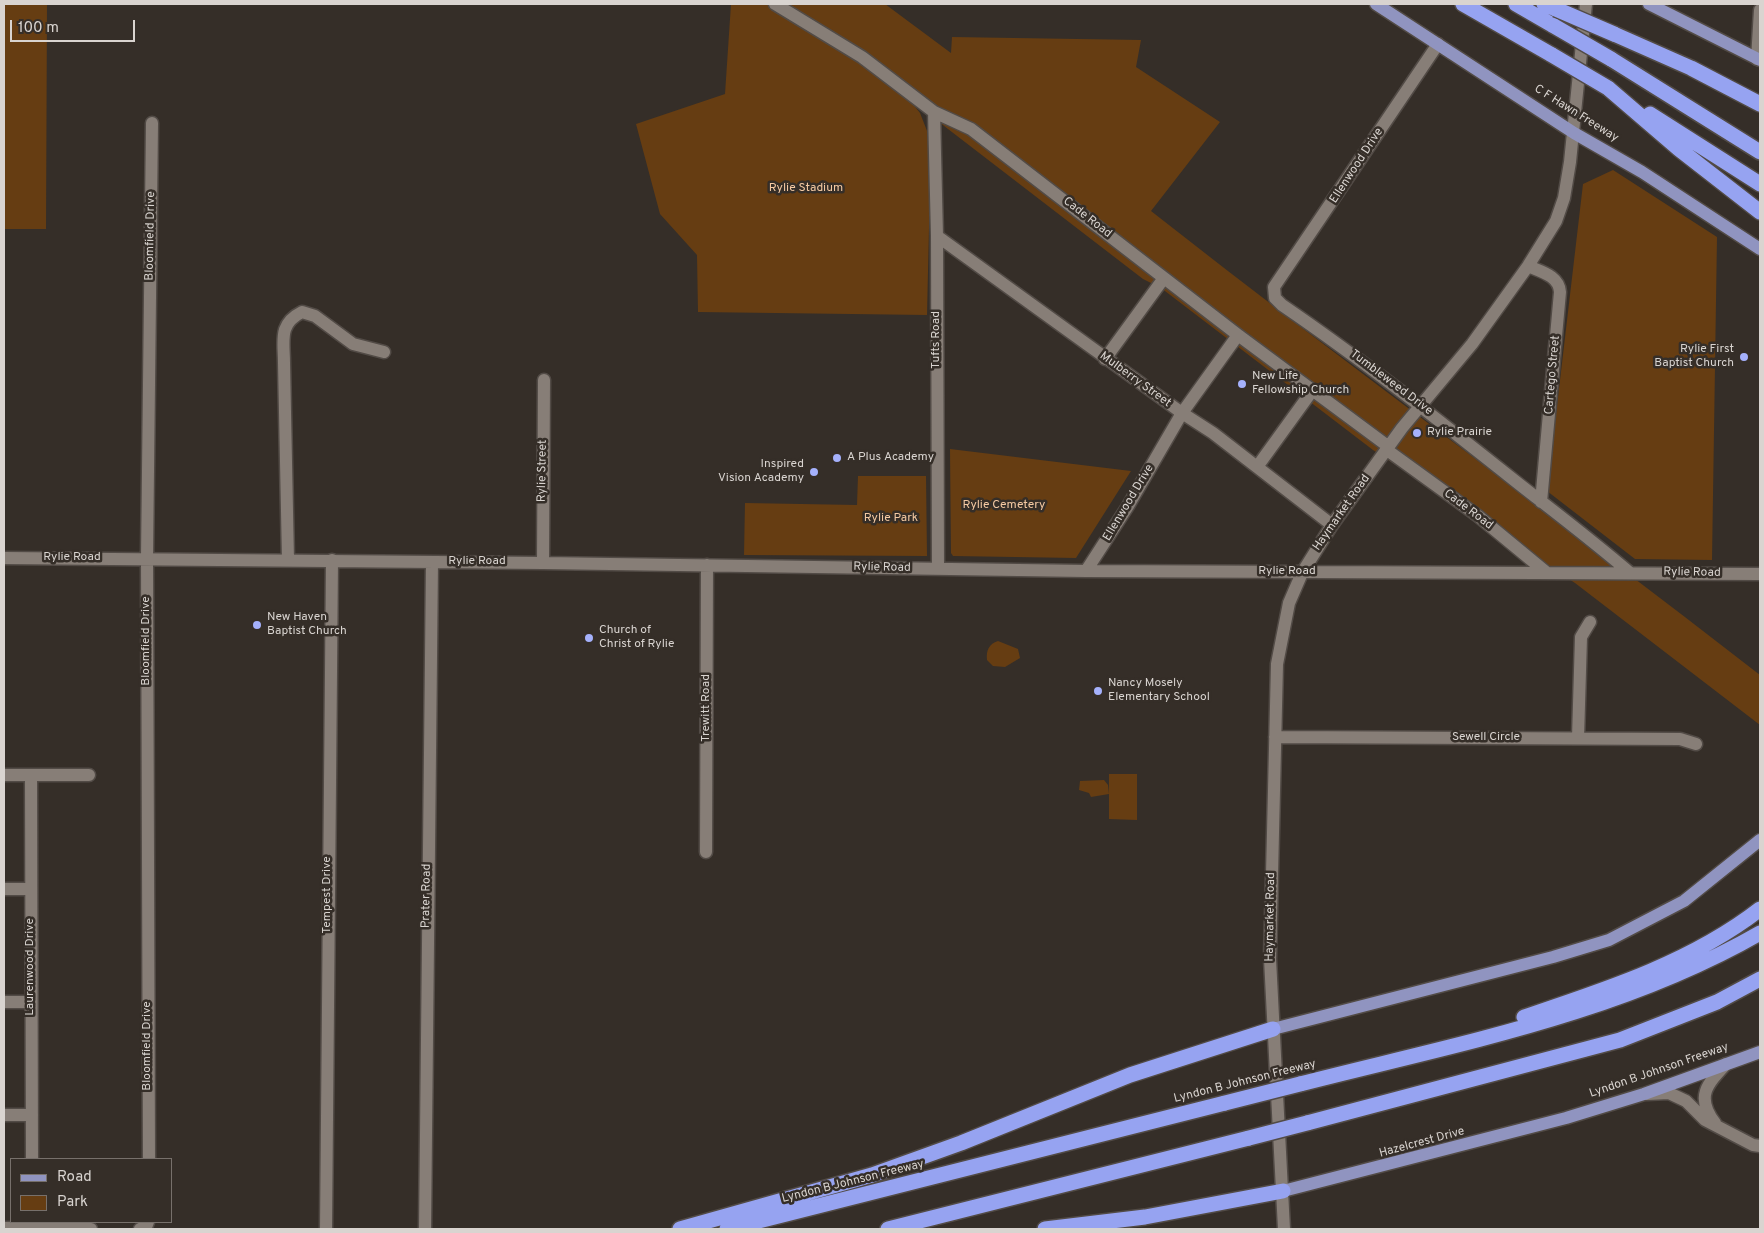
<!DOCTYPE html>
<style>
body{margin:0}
#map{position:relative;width:1764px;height:1233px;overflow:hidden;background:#352e28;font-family:Overpass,sans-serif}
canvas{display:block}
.frame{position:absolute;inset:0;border:5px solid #d9d4d0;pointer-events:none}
.legend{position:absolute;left:10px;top:1158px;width:162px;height:65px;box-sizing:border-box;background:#352e28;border:1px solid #77706b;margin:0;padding:6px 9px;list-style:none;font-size:15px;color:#d9d4d0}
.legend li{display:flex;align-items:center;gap:10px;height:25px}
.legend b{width:25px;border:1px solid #77706b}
.scale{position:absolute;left:10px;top:20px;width:125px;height:22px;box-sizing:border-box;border:2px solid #d9d4d0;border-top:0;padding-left:6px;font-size:15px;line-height:18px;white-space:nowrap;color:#d9d4d0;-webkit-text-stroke:4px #352e28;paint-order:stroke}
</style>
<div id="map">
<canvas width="1764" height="1233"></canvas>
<div class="frame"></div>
<ul class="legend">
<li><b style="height:6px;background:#9094c0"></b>Road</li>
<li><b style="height:14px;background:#663d12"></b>Park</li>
</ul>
<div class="scale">100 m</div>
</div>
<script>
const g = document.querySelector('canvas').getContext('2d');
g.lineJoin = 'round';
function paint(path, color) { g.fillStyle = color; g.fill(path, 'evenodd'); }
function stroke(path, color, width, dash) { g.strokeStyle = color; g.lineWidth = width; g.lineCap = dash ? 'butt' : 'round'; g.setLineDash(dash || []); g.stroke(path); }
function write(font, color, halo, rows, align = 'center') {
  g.font = font + ' Overpass,sans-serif'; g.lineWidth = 5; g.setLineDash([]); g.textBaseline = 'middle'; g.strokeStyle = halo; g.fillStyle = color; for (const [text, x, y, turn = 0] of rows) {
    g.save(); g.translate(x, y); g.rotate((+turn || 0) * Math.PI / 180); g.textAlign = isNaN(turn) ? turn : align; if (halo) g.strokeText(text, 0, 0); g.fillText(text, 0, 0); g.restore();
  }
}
const green = new Path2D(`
 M4 4H47L46 229H4V351Z
 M731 4H885L951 53 952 37 1141 40 1136 67 1220 122 1151 211C1351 369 1559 518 1760 675V725L1575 583 1373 450 1161 288 1143 279 909 99 920 113 931 141 927 315 698 312 697 255 660 214 636 124 725 94Z
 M1613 170 1717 237 1712 560 1635 559 1547 491 1583 184Z
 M950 449 1131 471 1076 558 953 556 951 553Z
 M858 476H926L927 556 744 555 745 503 857 505Z
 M998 641 1018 649 1020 658 1005 667 993 666 987 660C986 650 989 644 998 641Z
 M1109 774H1137V820L1109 819V794L1091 797 1089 793 1079 790 1080 781 1104 780 1108 785 1109 794Z`);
const minor = new Path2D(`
 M775 4 862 57 934 112 971 129 1238 335 1389 447
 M1438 44 1274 287 1275 298 1282 305C1364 361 1441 422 1519 484 1556 513 1593 541 1629 572
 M1757 59 1760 10
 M934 112 937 236 938 569
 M937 236 1182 413 1213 433 1332 525
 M1528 266C1542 272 1559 276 1560 292L1541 502
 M1105 359 1164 278
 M1387 450 1478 516 1547 573
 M1257 467 1312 391
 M4 558 543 563 1086 571 1760 574
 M288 560 284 363C284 341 278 324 302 312L315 316 353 344 384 352
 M543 563 544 380
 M1086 571 1128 506 1182 413 1238 335
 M1275 737 1680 739 1696 744
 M1578 738 1581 637 1590 622
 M4 775H89
 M31 775 32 1159
 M706 852 707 565
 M4 889H31
 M4 1002H31
 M1647 1094 1669 1093 1686 1101 1705 1120 1753 1145 1760 1146
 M4 1115H32
 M1715 1123C1695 1097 1707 1084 1726 1064
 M149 1159 147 558 152 123
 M4 1228 91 1229
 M140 1229 146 1227 148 1222
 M326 1229 332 560
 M425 1229 432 562
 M1284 1229 1270 959 1277 664 1289 603 1302 573 1332 525 1402 428 1472 344 1528 266 1556 221 1564 198 1570 162 1586 4`);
const major = new Path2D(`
 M1376 4 1574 133 1642 172 1760 249
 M1649 4 1760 60
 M1273 1029 1553 957 1609 940 1684 901 1760 840
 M1283 1191 1566 1118 1644 1094 1760 1052`);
const highway = new Path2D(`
 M1463 4 1552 55
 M1516 4 1554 26
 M1544 4 1556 9
 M1614 34 1691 68 1760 104
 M1611 59 1760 152
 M1608 88 1679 149 1760 212
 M1650 114 1760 184
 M1524 1017C1605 990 1692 962 1760 909
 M1300 1084C1456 1044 1619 1014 1760 933
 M1307 1123 1620 1040 1717 1002 1760 979
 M680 1229 872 1175 961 1143 1130 1075 1273 1029
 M727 1229 1225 1103
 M888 1229 1249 1138
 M1045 1229 1145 1217 1283 1191`);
const highwayBridge = new Path2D(`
 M1556 9 1614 34
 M1554 26 1611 59
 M1552 55 1608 88
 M1225 1103 1300 1084
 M1249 1138 1307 1123`);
const markers = [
 [1744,357,5,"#a5b1fc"],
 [1242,384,5,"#a5b1fc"],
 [1417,433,5,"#a5b1fc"],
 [837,458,5,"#a5b1fc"],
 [814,472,5,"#a5b1fc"],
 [257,625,5,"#a5b1fc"],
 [589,638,5,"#a5b1fc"],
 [1098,691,5,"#a5b1fc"]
];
const streetNames = [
 ["C F Hawn Freeway",1576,114,32],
 ["Ellenwood Drive",1357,166,-57],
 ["Cade Road",1087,218,38],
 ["Bloomfield Drive",151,236,-89],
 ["Tufts Road",937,340,-90],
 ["Cartego Street",1553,375,-85],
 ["Mulberry Street",1135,380,36],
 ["Tumbleweed Drive",1391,383,37],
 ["Rylie Street",543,471,-89],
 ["Ellenwood Drive",1129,503,-59],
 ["Cade Road",1468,510,37],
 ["Haymarket Road",1342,513,-55],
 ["Rylie Road",72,558],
 ["Rylie Road",477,562],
 ["Rylie Road",882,568,1],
 ["Rylie Road",1287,572],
 ["Rylie Road",1692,573,1],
 ["Bloomfield Drive",147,641,-90],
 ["Trewitt Road",707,708,-90],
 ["Sewell Circle",1486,738],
 ["Tempest Drive",328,895,-90],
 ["Prater Road",427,896,-89],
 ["Haymarket Road",1271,917,-89],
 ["Laurenwood Drive",31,967,-90],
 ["Bloomfield Drive",148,1046,-90],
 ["Lyndon B Johnson Freeway",1659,1071,-19],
 ["Lyndon B Johnson Freeway",1245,1082,-14],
 ["Hazelcrest Drive",1422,1143,-15],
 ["Lyndon B Johnson Freeway",853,1182,-14]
];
const parkNames = [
 ["Rylie Stadium",806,189],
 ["Rylie Cemetery",1004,506],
 ["Rylie Park",891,519]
];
const poiNames = [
 ["Rylie First",1734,350,"right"],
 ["Baptist Church",1734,364,"right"],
 ["New Life",1252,377],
 ["Fellowship Church",1252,391],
 ["Rylie Prairie",1427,433],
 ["A Plus Academy",847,458],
 ["Inspired",804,465,"right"],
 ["Vision Academy",804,479,"right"],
 ["New Haven",267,618],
 ["Baptist Church",267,632],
 ["Church of",599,631],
 ["Christ of Rylie",599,645],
 ["Nancy Mosely",1108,684],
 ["Elementary School",1108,698]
];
paint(green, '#663d12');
stroke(minor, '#524b46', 15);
stroke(major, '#524b46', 15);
stroke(highway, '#524b46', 18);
stroke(minor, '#877e77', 12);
stroke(major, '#9094c0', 12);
stroke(highway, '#96a3f1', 15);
stroke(highwayBridge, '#524b46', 18, []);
stroke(highwayBridge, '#96a3f1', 15);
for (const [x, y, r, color] of markers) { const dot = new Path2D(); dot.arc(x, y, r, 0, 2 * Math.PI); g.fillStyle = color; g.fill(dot); stroke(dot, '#352e28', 2); }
write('12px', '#d9d4d0', '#352e28', streetNames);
write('12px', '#f5caa3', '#352e28', parkNames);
write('12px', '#d9d4d0', '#352e28', poiNames, 'left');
</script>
